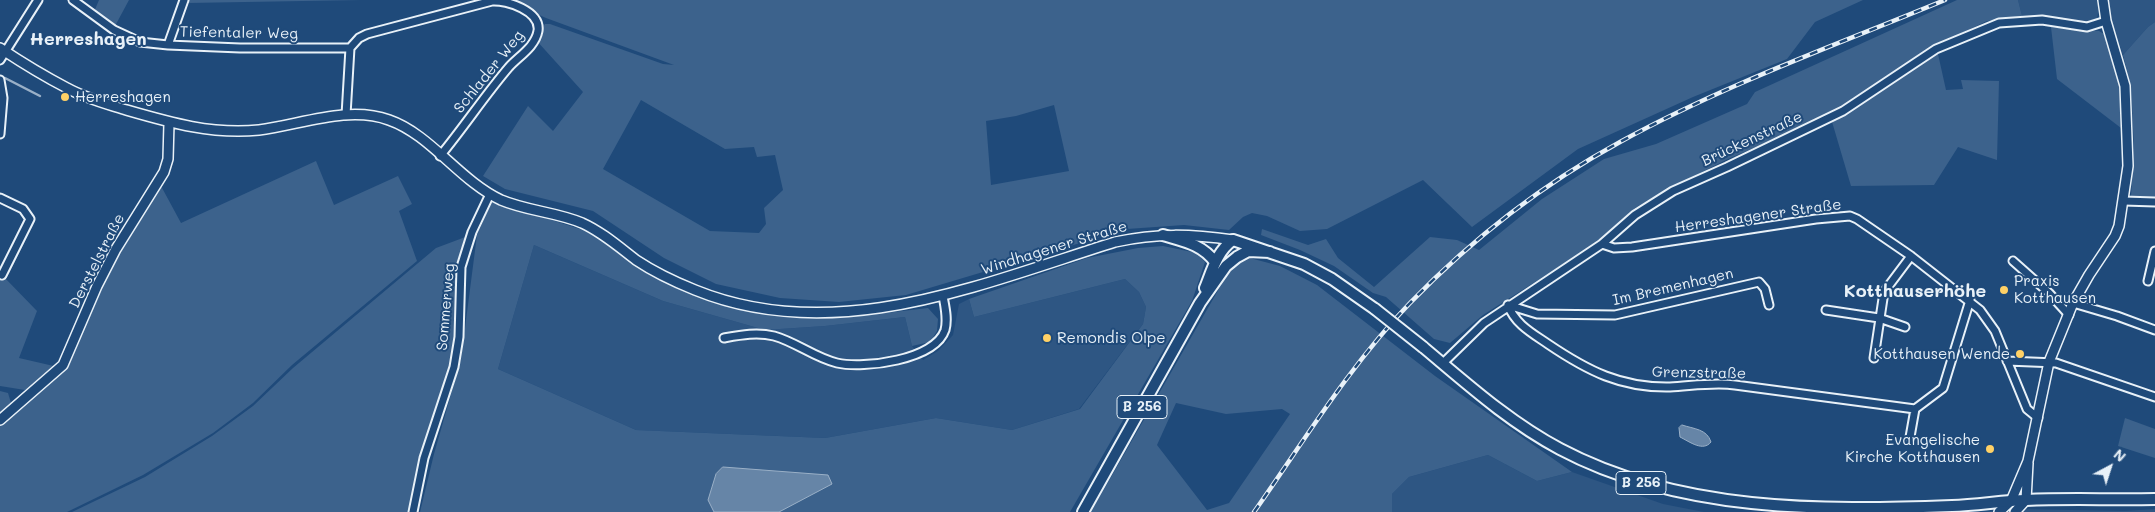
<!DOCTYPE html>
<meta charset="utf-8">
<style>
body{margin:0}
#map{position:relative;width:2155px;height:512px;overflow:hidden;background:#1f4a7a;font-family:Mali,sans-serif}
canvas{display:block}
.north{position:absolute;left:2085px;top:442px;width:50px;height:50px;-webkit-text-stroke:4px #1f4a7a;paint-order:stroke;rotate:40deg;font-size:14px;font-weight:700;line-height:20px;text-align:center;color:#e8f1f8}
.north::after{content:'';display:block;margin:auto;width:18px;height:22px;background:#e8f1f8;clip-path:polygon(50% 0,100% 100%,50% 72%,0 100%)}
</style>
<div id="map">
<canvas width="2155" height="512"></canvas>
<div class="north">N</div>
</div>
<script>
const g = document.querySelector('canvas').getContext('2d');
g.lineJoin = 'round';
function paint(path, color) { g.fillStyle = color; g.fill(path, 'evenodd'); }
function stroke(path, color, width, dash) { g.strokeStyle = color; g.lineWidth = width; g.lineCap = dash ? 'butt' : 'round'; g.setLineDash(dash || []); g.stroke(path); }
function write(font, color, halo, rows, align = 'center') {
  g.font = font + ' Mali,sans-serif'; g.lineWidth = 4; g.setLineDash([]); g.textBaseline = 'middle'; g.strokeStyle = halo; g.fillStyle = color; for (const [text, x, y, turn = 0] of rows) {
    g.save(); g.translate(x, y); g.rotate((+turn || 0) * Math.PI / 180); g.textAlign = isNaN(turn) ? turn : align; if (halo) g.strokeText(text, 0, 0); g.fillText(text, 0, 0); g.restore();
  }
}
const built = new Path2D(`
 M2018 0H2098V13L2097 18 2090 22H2078L2043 16H2022Z
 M2107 0H2155V22L2148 27 2123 55 2111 20Z
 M534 245 663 301 765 330 825 326 905 317 912 346 923 360 938 351 953 335 959 304 969 299 974 317 1125 279 1139 292 1146 307 1143 324 1079 409 1012 430 936 418 825 438 636 430 498 369Z
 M1488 455 1537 481 1572 472 1663 504 1704 512H1392V494L1409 477Z
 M2018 509 2125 511 2155 509V512H1983Z`);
const green = new Path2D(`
 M99 0H129L115 26 94 12Z
 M188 0H362L187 3Z
 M505 0H1863L1815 22 1787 59 1693 97 1578 149 1472 227 1423 180 1327 229 1300 231 1267 216 1252 213 1243 217 1229 230 1184 225 1127 229 906 295 839 302 780 298 716 284 664 258 593 211 505 189 483 176 528 106 553 131 583 92 536 40 545 24H550L663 64 674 65 546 18ZM641 100 725 149 754 147 757 157 775 155 783 190 764 208 766 224 759 233 710 231 603 169ZM1054 105 1069 171 991 185 986 121 1016 116Z
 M1957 0H2018L2022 16 1987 21 1936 45 1946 90 1963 89 1961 80 1999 81 1997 160 1958 147 1934 185 1851 186 1830 115 1728 159 1666 190 1635 208 1601 240 1483 315 1450 343 1434 339 1386 297 1373 293 1334 266 1300 250 1261 235 1262 229 1308 245 1326 239 1338 258 1374 287 1430 237 1457 240 1479 250 1542 199 1604 159 1656 144 1747 104 1755 92Z
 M2155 22V199L2131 196 2134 148 2131 86 2123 55 2148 27Z
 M2051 27 2099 31 2106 35 2120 83 2121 128 2057 79Z
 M316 161 334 205 398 176 412 204 399 211 417 261 292 365 253 403 213 433 143 475 67 512H0V424L66 368 105 279 126 238 161 186 181 223Z
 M492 201 580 229 599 238 647 272 716 303 778 315 817 318 851 317 928 308 938 319 937 331 930 342 912 346 905 317 825 326 765 330 663 301 534 245 498 369 636 430 825 438 936 418 1012 430 1080 409 1143 324 1146 307 1139 292 1125 279 974 317 969 299 1087 258 1138 248 1163 246 1197 253 1205 262 1192 301 1070 512H420L434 454 461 359 477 235Z
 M468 236 455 351 423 458 411 512H72L145 477 212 436 253 406 293 368 436 248Z
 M1246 257 1280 266 1317 285 1435 376 1572 472 1537 481 1488 455 1409 477 1392 494V512H1091L1224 280 1239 261ZM1176 403 1226 414 1282 409 1290 414 1229 503 1207 510 1157 445Z
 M4 277 37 311 19 358 58 367 25 390 0 386V281Z
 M0 391 8 393 11 403 0 416Z
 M2125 418 2155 429V458L2118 446Z`);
const water = new Path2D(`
 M1682 425C1694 429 1707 429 1711 442 1703 452 1690 442 1680 437L1679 428Z
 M723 467 828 475 832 484 779 512H714L708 500 716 474Z`);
const stream = new Path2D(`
 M5 78 40 96`);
const street = new Path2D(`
 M73 0 114 30 140 42 168 45 240 48H350L346 115
 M168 45 184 0
 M350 48 359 38 367 34 492 1C507 0 541 11 538 31 535 47 519 56 509 67 485 95 464 127 440 156
 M0 60 38 0
 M0 80 3 98 0 134
 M0 198 23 209 30 219 2 275
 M2124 201 2155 202
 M1602 244 1614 248 1632 247 1816 219 1850 216 1857 219 1911 256 1980 310 1995 331 2027 409 2038 418
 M2013 261 2049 293 2069 315
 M2148 281 2155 251
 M2073 303 2117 316 2155 330
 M1508 305C1515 324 1532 333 1548 344 1588 371 1621 388 1670 387 1691 386 1714 382 1735 385 1795 393 1855 401 1915 409
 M1508 305 1537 314 1615 315 1759 282 1765 289 1769 305
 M1826 310 1879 318 1905 327
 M724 338C741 335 757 332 774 336 796 342 815 358 837 363 864 369 935 360 945 330 948 319 945 307 943 296
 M1874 358 1884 292 1911 256
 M2007 361 2056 363 2155 397
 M1443 363 1484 323 1602 244 1635 215 1673 191 1727 167 1843 111 1936 49 1999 23 2042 20 2087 27 2106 21
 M1910 437 1915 409 1943 388 1970 300
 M413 512 424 458 454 367 459 337 461 267 472 232 490 194`);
const secondary = new Path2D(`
 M0 48C21 62 44 76 67 88 85 98 104 103 123 109 168 122 211 135 259 130 300 125 348 105 389 120 430 134 460 181 501 200 527 211 556 212 582 223 602 232 619 247 636 260 654 272 675 282 695 290 835 347 981 284 1115 242 1157 233 1191 234 1233 240
 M0 420 63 365 97 286 116 249 164 172 168 159 169 123
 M1999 512 2011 501 2028 461 2049 362 2073 303 2089 275 2115 236 2119 226 2128 166 2125 86 2106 21 2103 0
 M2015 512 2026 500 2028 463`);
const primary = new Path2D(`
 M1163 235C1183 241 1202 244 1215 262
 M1233 240 1304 264 1332 279 1375 309
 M1205 288C1212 271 1217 251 1233 240
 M1423 347C1466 383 1509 422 1560 449 1679 512 1821 511 1952 506 1977 505 2002 501 2026 500 2069 498 2112 500 2155 499
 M1083 512 1200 303 1226 266 1237 257 1248 251 1270 252`);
const rail = new Path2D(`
 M1254 512C1304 441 1350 365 1410 303 1472 239 1543 184 1620 142 1724 85 1836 45 1945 0`);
const primaryBridge = new Path2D(`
 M1375 309 1423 347`);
const markers = [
 [65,97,5,"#ffd166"],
 [2004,290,5,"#ffd166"],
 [1047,338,5,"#ffd166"],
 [2020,354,5,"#ffd166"],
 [1990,449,5,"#ffd166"]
];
const shields = [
 [1142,407,50],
 [1641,483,50]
];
const shieldNames = [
 ["B 256",1142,407],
 ["B 256",1641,483]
];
const streetNames = [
 ["Tiefentaler Weg",239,33,1],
 ["Schlader Weg",489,72,-51],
 ["Brückenstraße",1752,139,-25],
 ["Herreshagener Straße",1758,216,-8],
 ["Windhagener Straße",1054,248,-17],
 ["Derstelstraße",97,261,-63],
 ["Im Bremenhagen",1673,287,-13],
 ["Sommerweg",446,307,-85],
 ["Grenzstraße",1699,373,1]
];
const poiNames = [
 ["Herreshagen",75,97],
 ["Praxis",2014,281],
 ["Kotthausen",2014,298],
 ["Remondis Olpe",1057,338],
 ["Kotthausen Wende",2010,354,"right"],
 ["Evangelische",1980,440,"right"],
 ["Kirche Kotthausen",1980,457,"right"]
];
const quarterNames = [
 ["Herreshagen",88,39],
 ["Kotthauserhöhe",1915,291]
];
paint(built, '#2e5683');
paint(green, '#3c628c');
paint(water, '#6685a7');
stroke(water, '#9ab0c7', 1);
stroke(stream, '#9ab0c7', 2.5);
stroke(street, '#e8f1f8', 11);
stroke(secondary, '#e8f1f8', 12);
stroke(primary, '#e8f1f8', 14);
stroke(street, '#1f4a7a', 7);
stroke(secondary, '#1f4a7a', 9);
stroke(primary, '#1f4a7a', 10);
stroke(rail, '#e8f1f8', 4.5);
stroke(rail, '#1f4a7a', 2.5, [8]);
stroke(primaryBridge, '#e8f1f8', 14, []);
stroke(primaryBridge, '#1f4a7a', 10);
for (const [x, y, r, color] of markers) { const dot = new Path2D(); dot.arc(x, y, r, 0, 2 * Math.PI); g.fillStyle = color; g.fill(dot); stroke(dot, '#1f4a7a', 2); }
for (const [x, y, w] of shields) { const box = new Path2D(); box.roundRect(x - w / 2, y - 11.5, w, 23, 4); g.fillStyle = '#1f4a7a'; g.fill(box); stroke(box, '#e8f1f8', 1); }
write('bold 14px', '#e8f1f8', null, shieldNames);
write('15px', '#e8f1f8', '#1f4a7a', streetNames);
write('15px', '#e8f1f8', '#1f4a7a', poiNames, 'left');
write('bold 18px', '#e8f1f8', '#1f4a7a', quarterNames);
</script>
